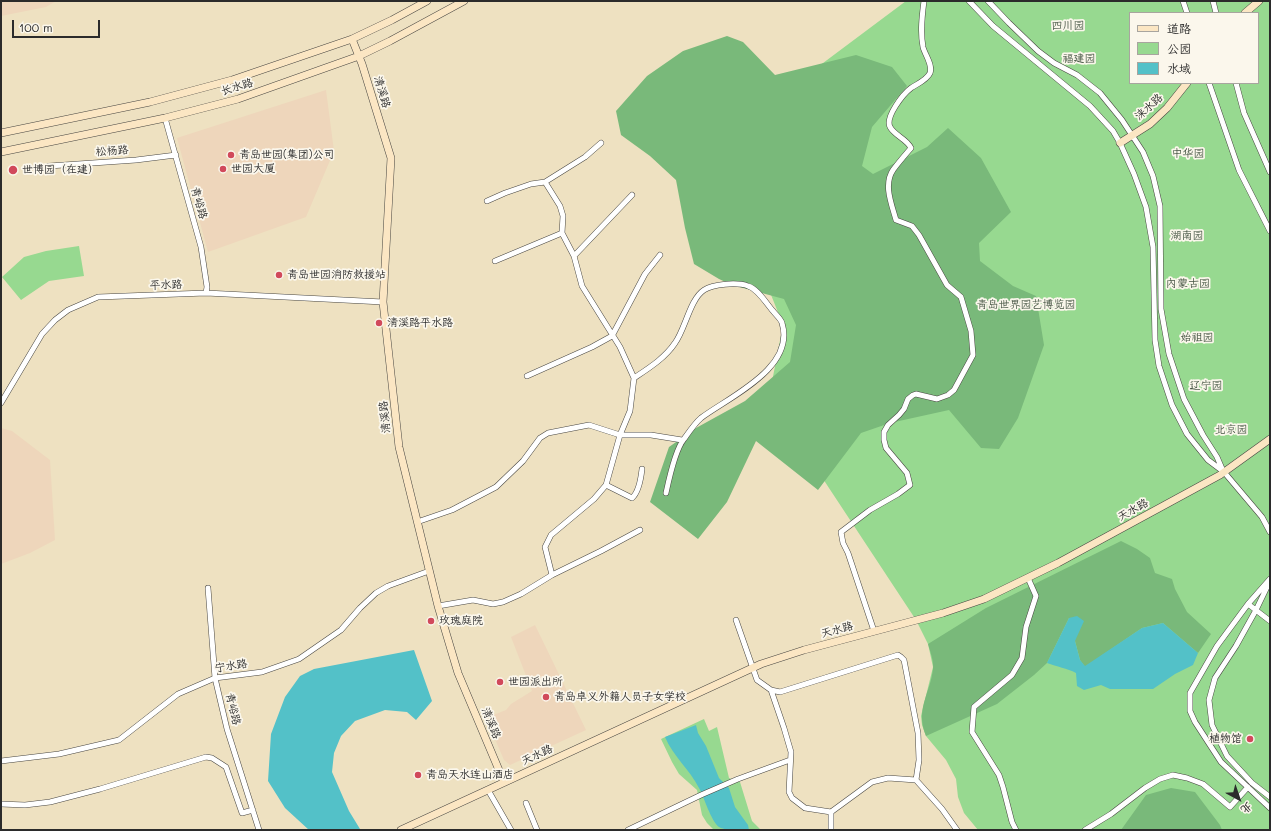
<!DOCTYPE html>
<meta charset="utf-8">
<style>
body{margin:0}
#map{position:relative;width:1271px;height:831px;overflow:hidden;background:#eee1c1;font-family:Mali,"LXGW WenKai TC",sans-serif}
canvas{display:block}
.frame{position:absolute;inset:0;border:2px solid #2b2b2b;pointer-events:none}
.legend{position:absolute;left:1129px;top:12px;width:130px;height:72px;box-sizing:border-box;background:#fbf7ec;border:1px solid #a8a59f;margin:0;padding:5px 7px;list-style:none;font-size:12px;color:#2b2b2b}
.legend li{display:flex;align-items:center;gap:8px;height:20px}
.legend b{width:20px;border:1px solid #a8a59f}
.north{position:absolute;left:1219px;top:779px;width:40px;height:40px;-webkit-text-stroke:3px #fbf7ec;paint-order:stroke;rotate:140deg;font-size:11px;font-weight:700;line-height:16px;text-align:center;color:#2b2b2b}
.north::after{content:'';display:block;margin:auto;width:14px;height:18px;background:#2b2b2b;clip-path:polygon(50% 0,100% 100%,50% 72%,0 100%)}
.scale{position:absolute;left:12px;top:20px;width:88px;height:18px;box-sizing:border-box;border:2px solid #2b2b2b;border-top:0;padding-left:5px;font-size:12px;line-height:14px;white-space:nowrap;color:#2b2b2b;-webkit-text-stroke:3px #fbf7ec;paint-order:stroke}
</style>
<div id="map">
<canvas width="1271" height="831"></canvas>
<div class="frame"></div>
<ul class="legend">
<li><b style="height:5px;background:#fbe6c3"></b>道路</li>
<li><b style="height:11px;background:#97d990"></b>公园</li>
<li><b style="height:11px;background:#53c1c8"></b>水域</li>
</ul>
<div class="north">北</div>
<div class="scale">100 m</div>
</div>
<script>
const g = document.querySelector('canvas').getContext('2d');
g.lineJoin = 'round';
function paint(path, color) { g.fillStyle = color; g.fill(path, 'evenodd'); }
function stroke(path, color, width, dash) { g.strokeStyle = color; g.lineWidth = width; g.lineCap = dash ? 'butt' : 'round'; g.setLineDash(dash || []); g.stroke(path); }
function write(font, color, halo, rows, align = 'center') {
  g.font = font + ' Mali,"LXGW WenKai TC",sans-serif'; g.lineWidth = 3.5; g.setLineDash([]); g.textBaseline = 'middle'; g.strokeStyle = halo; g.fillStyle = color; for (const [text, x, y, turn = 0] of rows) {
    g.save(); g.translate(x, y); g.rotate((+turn || 0) * Math.PI / 180); g.textAlign = isNaN(turn) ? turn : align; if (halo) g.strokeText(text, 0, 0); g.fillText(text, 0, 0); g.restore();
  }
}
const built = new Path2D(`
 M1 1H56L46 7 1 16Z
 M326 90 334 151 306 217 208 252 177 138Z
 M1 428 12 431 50 460 55 540 30 553 1 564Z
 M535 625 586 730 510 765 504 760 486 718 506 710 511 704 532 691 511 637Z`);
const green = new Path2D(`
 M906 1H1270V830H978L964 813 958 797 956 779 946 760 926 736 922 725 921 716 933 667 928 644 916 620 769 397 783 325 712 146ZM1130 13H1258V83H1130Z
 M79 246 84 276 49 281 21 300 2 277 24 257 46 251Z
 M704 719 709 731 717 727 729 778 740 782 752 821 761 830H714L707 823 702 815 697 790 679 774 672 762 661 739Z`);
const forest = new Path2D(`
 M727 36 743 42 775 75 856 55 892 67 907 86 872 127 862 166 873 174 927 147 948 128 981 158 1011 212 979 243 980 261 1013 286 1036 296 1044 345 1018 418 999 449 981 448 949 410 890 423 861 433 818 490 756 441 727 502 698 539 650 502 669 447 696 428 745 401 790 362 796 325 784 299 732 285 719 279 694 264 685 228 676 180 650 156 621 135 616 111 647 76 683 51Z
 M1121 541 1137 549 1150 558 1155 573 1172 579 1175 589 1187 612 1211 634 1198 653 1163 623 1142 628 1085 667 1080 660 1069 618 1047 663 1034 675 997 704 926 736C915 709 930 694 933 669 934 661 930 651 928 644L986 608Z
 M1171 788 1195 792 1220 825 1222 830H1121L1146 795Z`);
const water = new Path2D(`
 M1077 616 1084 621 1075 641 1080 660 1085 666 1142 628 1163 623 1198 653 1193 665 1175 674 1153 689H1110L1101 685 1084 690 1077 686 1076 673C1067 668 1057 667 1047 663L1069 618Z
 M414 650 432 701 416 720 407 712 385 710 355 721 341 736 334 753 332 772 349 811 360 829 359 830H309L285 808 268 781 271 734 285 697 300 676 314 669Z
 M696 725 698 733 706 746 719 778 729 788 735 807 748 825 749 830C740 830 726 831 719 827 711 821 704 797 699 788 690 770 673 756 665 737Z`);
const street = new Path2D(`
 M969 1 993 26 1090 106 1113 131 1120 143 1134 174 1146 207 1153 247 1155 340 1159 366 1172 405 1187 434 1208 460 1224 472 1262 517 1270 532
 M988 1 1009 23 1038 51 1054 63 1077 75 1100 93 1122 120 1143 152 1153 176 1160 206 1161 309 1169 354 1184 399 1203 435 1217 457 1223 471
 M1183 1 1187 13
 M1213 1 1216 13
 M1209 83 1239 170 1270 231
 M1236 83 1244 113 1270 172
 M165 118 201 247 207 287 206 293
 M49 166 136 160 176 155
 M545 182 560 206 563 216 562 233 574 256 582 286 620 347 634 378 630 411 620 435 606 485 594 499 551 535 545 547 552 575
 M487 201 505 193 531 184 545 182 585 157 601 143
 M574 256 632 195
 M495 261 562 233
 M527 376 592 347 612 336 645 274 660 255
 M634 378C649 368 665 358 675 343 685 330 690 299 704 290 713 284 737 282 748 286 758 289 766 303 773 311 776 315 781 319 782 323 796 368 729 397 701 418 695 423 689 432 684 439 675 450 669 479 666 493
 M1 403 42 334 55 320 68 310 98 297 206 293 383 302
 M606 485 632 498C639 492 641 478 642 469
 M417 522 452 510 496 487 523 461 540 438 548 433 589 425 620 435H651L682 440
 M1270 579 1248 604 1217 646 1190 693V711L1195 722 1221 762 1270 808
 M1269 583 1256 610 1236 646 1215 678 1209 700 1212 725 1227 756 1252 783 1270 797
 M208 588 215 678 227 729 259 830
 M1248 604 1270 621
 M438 606 473 600 493 604 503 602 521 594 552 575 601 551 640 530
 M736 620 757 680 771 690 784 728 791 752 789 792 792 798 805 808 831 812 872 782 888 778 916 780 942 809 957 830
 M874 631 848 553 843 543 841 532 870 510 898 494 910 485 907 473 886 448 884 440V432L888 425 899 415 904 409 908 399 913 395 916 394 937 399 948 395 954 390 973 355 971 331 961 297 947 285 919 235 912 226 896 220C892 205 883 185 893 170 898 163 905 155 911 148 907 139 895 136 890 127 885 117 903 94 911 88 917 84 927 80 930 73 933 65 925 55 923 47 920 32 922 16 924 1
 M771 690 780 692 898 655 901 657 904 660 918 733 919 760 916 780
 M1 761 59 754 119 740 178 694 215 678 262 672 299 659 341 630 360 608 376 593 388 586 429 571
 M488 790 511 830
 M526 803 537 830
 M1 804 25 805 50 802 100 789 206 757 212 758 226 767 242 813 253 810
 M831 812V830
 M628 830 701 795 738 779 790 760
 M1016 830 1012 822 1003 787 999 775 972 732 974 707 1012 675 1022 658 1026 627 1036 596 1028 578
 M1085 830 1111 814 1145 788 1160 779 1173 775 1187 778 1203 784 1230 807 1248 787`);
const secondary = new Path2D(`
 M1245 13 1259 1
 M352 39 362 64 391 158 383 302 399 447 438 606 458 673 504 782
 M1 133 150 102 232 80 352 39 392 20 427 1
 M1120 143 1150 124 1167 108 1187 83
 M1 152 165 118 238 99 359 56 390 41 464 1
 M401 830 761 664 804 650 943 613 984 599 1058 563 1220 475 1270 439`);
const markers = [
 [231,155,4,"#d1495b"],
 [223,169,4,"#d1495b"],
 [13,170,5,"#d1495b"],
 [279,275,4,"#d1495b"],
 [379,323,4,"#d1495b"],
 [431,621,4,"#d1495b"],
 [500,682,4,"#d1495b"],
 [546,697,4,"#d1495b"],
 [1250,739,4,"#d1495b"],
 [418,775,4,"#d1495b"]
];
const parkNames = [
 ["四川园",1068,26],
 ["福建园",1079,59],
 ["中华园",1188,154],
 ["湖南园",1187,236],
 ["内蒙古园",1188,284],
 ["青岛世界园艺博览园",1026,305],
 ["始祖园",1197,338],
 ["辽宁园",1206,386],
 ["北京园",1231,430]
];
const streetNames = [
 ["长水路",237,87,-17],
 ["清溪路",382,92,73],
 ["涞水路",1149,107,-42],
 ["松杨路",112,151,-4],
 ["青峪路",199,203,74],
 ["平水路",166,285,-2],
 ["清溪路",385,417,-96],
 ["天水路",1133,510,-29],
 ["天水路",837,630,-15],
 ["宁水路",231,666,-9],
 ["青峪路",233,709,77],
 ["清溪路",491,723,67],
 ["天水路",537,755,-25]
];
const poiNames = [
 ["青岛世园(集团)公司",239,155],
 ["世园大厦",231,169],
 ["世博园（在建）",22,170],
 ["青岛世园消防救援站",287,275],
 ["清溪路平水路",387,323],
 ["玫瑰庭院",439,621],
 ["世园派出所",508,682],
 ["青岛卓义外籍人员子女学校",554,697],
 ["植物馆",1242,739,"right"],
 ["青岛天水连山酒店",426,775]
];
paint(built, '#eed6bb');
paint(green, '#97d990');
paint(forest, '#79b97a');
paint(water, '#53c1c8');
stroke(street, '#484642', 6);
stroke(secondary, '#484642', 8);
stroke(street, '#fff', 5);
stroke(secondary, '#fbe6c3', 7);
for (const [x, y, r, color] of markers) { const dot = new Path2D(); dot.arc(x, y, r, 0, 2 * Math.PI); g.fillStyle = color; g.fill(dot); stroke(dot, '#fbf7ec', 1.5); }
write('11px', '#465644', '#fbf7ec', parkNames);
write('11px', '#2b2b2b', '#fbf7ec', streetNames);
write('11px', '#2b2b2b', '#fbf7ec', poiNames, 'left');
</script>
